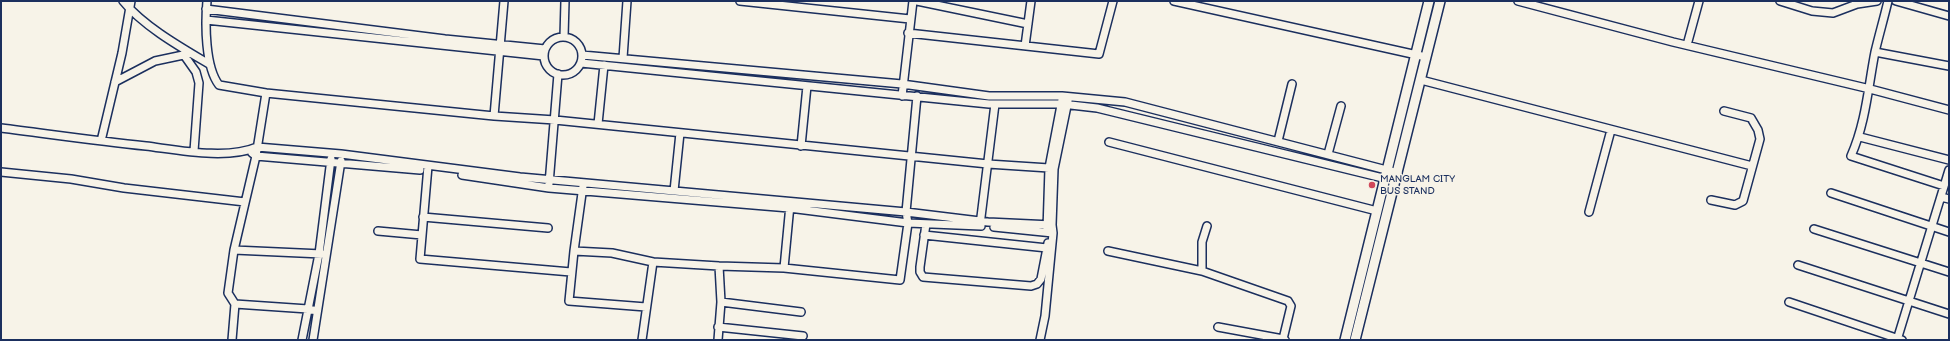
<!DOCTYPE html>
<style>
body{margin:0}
#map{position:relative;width:1950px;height:341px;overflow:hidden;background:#f7f3e8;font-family:"Balsamiq Sans",sans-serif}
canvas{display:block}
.frame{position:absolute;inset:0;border:2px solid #1b2f5e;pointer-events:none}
</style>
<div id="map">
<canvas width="1950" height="341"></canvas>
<div class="frame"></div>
</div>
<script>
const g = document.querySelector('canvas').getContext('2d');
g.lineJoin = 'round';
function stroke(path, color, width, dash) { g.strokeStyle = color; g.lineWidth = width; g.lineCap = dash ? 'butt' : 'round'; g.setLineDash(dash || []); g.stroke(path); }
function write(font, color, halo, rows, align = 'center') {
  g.font = font + ' "Balsamiq Sans",sans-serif'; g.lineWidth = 3; g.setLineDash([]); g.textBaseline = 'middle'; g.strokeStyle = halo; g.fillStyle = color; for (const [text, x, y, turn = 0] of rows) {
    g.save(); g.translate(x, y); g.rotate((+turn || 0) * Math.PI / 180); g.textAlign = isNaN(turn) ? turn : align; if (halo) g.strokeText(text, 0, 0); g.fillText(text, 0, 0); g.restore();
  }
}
const minor = new Path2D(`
 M123 1C143 26 182 48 209 64
 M207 1C205 24 205 67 219 85L266 93
 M740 1 910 19
 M917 1 1028 24
 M1174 1 1426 57
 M1518 1 1673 42 1870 89 1949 110
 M1780 1 1812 11 1833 13 1857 4 1877 1
 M1888 1C1884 18 1879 35 1875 52 1868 88 1866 122 1851 156L1944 186
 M1896 1 1949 16
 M206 9 445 39 545 49
 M206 20 544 56
 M908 33 1099 54 1113 1
 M564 37 565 1
 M544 56a19 19 0 1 1 38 0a19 19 0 1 1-38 0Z
 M1687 45 1699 1
 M1025 46 1031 1
 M1875 52 1949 66
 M184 55 196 72 199 83 194 151
 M582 55 902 84 989 96H1062L1125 102 1398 173
 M623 58 627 1
 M581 63 989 104H1062L1097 108 1395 181
 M1421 80 1752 166
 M115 82 155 61 188 54
 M902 96 913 1
 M494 116 504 1
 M598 124 604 65
 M1 128C49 134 97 141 146 146 178 150 227 160 257 147L341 154 520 177 906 212 988 222 1052 225
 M1860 137 1949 160
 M101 141 122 53 131 1
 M1278 141 1292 84
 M1109 142 1377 211
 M801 146 807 86
 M252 153 256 156 420 170
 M1328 154 1341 106
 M428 166 420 259 571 272
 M1 172 71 179 124 188 245 202
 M462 175 549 188 789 208 908 223 981 226
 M549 184 558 74
 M583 186 574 251 612 253 653 262
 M674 191 680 133
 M1831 193 1949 232
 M1941 197 1949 199
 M1711 200 1735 205 1743 201 1760 139 1758 130 1751 118 1724 111
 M1589 212 1611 130
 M423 217 548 228
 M926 224 920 267V272L923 277 1031 286 1037 284 1041 279 1048 243
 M980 225 995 104
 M1207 226 1202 242V271L1288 301 1291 306 1283 339 1285 340
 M994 227 1053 233
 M1814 229 1949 272
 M1047 230 1049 168 1062 100
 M378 231 422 235
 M924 235 1047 248
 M234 250 322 254
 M574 251 569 301 646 307
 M1108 251 1202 271
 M1798 265 1949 314
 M784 268 790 205
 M721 302 801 312
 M1789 302 1902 340
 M317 311 308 309 235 304 228 293 234 250 256 156 266 93 494 116 555 120 988 164 1049 168
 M718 327 803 336
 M1218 327 1283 339
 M232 340 235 304
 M302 340 319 254 331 159
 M313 340 341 161
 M642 340 653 262 719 266 784 268 900 280 908 223 906 212 917 96
 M718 340 721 302 719 266
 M1040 340 1045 316 1053 233 1052 225 1054 169 1068 101
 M1897 340 1949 170`);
const major = new Path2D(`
 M1345 340 1429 1
 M1355 340 1440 1`);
const markers = [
 [1372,185,4,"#d1495b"]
];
const poiNames = [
 ["MANGLAM CITY",1380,179],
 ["BUS STAND",1380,191]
];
stroke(minor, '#1b2f5e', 10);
stroke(major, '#1b2f5e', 12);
stroke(minor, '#f7f3e8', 7);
stroke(major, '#f7f3e8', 9);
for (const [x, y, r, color] of markers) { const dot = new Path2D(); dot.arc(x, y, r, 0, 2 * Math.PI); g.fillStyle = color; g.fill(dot); stroke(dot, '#f7f3e8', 1.5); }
write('10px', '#1b2f5e', '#f7f3e8', poiNames, 'left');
</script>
